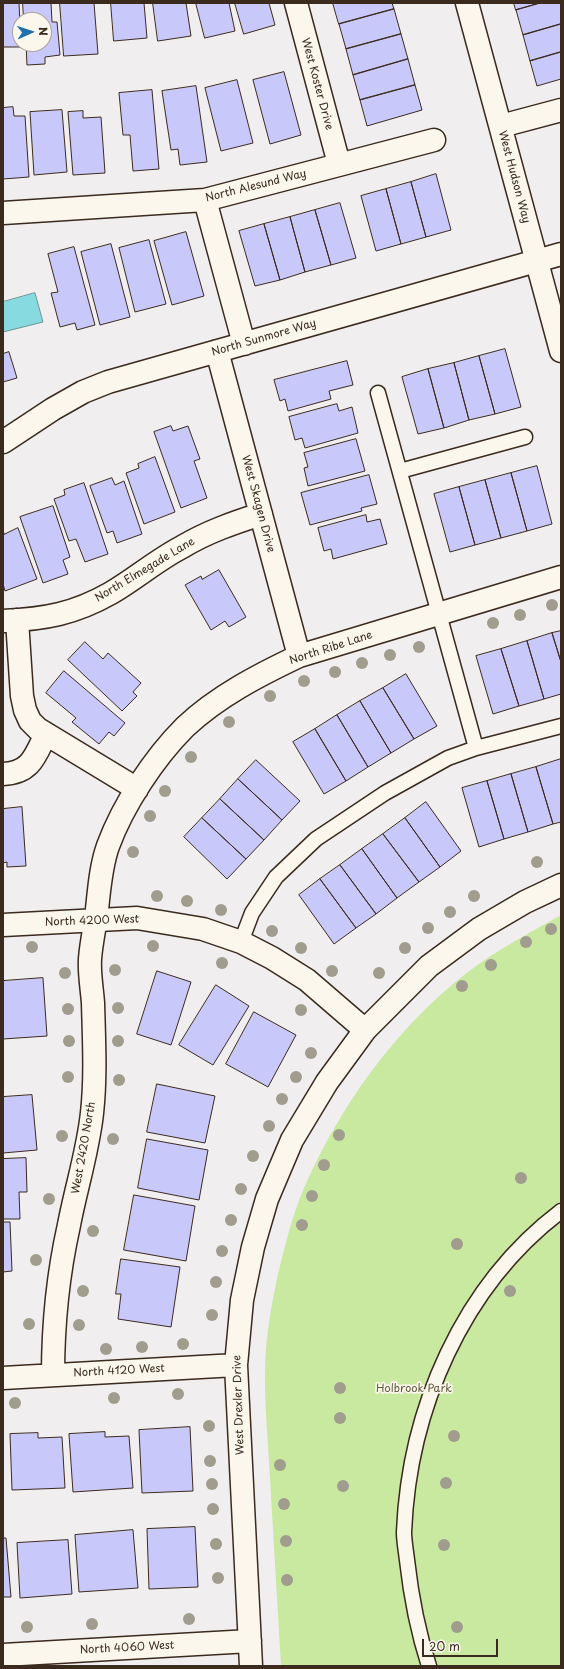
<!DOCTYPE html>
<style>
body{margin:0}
#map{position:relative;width:564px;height:1669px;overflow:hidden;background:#f1eeef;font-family:"Playpen Sans",sans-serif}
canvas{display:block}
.frame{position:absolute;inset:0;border:4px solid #3b2a1e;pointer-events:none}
.north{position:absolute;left:12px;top:12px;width:40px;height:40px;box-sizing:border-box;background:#fbf7ec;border:1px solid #aea59a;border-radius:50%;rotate:87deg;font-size:11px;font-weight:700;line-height:16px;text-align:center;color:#3b2a1e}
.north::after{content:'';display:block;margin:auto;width:14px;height:18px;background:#1f6fb2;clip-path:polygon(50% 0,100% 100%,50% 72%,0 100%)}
.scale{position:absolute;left:422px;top:1639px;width:76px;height:18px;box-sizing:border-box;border:2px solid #3b2a1e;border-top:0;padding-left:5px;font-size:12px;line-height:14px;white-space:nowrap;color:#3b2a1e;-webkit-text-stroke:3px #fbf7ec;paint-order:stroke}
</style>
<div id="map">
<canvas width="564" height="1669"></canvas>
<div class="frame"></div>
<div class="north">N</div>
<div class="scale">20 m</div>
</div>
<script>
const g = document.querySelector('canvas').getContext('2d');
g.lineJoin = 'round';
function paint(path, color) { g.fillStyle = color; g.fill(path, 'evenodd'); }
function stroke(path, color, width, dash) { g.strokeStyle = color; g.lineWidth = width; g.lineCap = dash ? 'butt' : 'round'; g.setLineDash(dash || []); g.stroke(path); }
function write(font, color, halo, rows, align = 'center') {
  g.font = font + ' "Playpen Sans",sans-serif'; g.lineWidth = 3.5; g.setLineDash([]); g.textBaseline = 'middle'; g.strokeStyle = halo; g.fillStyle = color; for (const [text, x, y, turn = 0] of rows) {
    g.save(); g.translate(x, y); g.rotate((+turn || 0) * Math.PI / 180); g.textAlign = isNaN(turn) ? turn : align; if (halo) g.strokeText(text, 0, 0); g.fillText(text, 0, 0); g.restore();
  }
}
const green = new Path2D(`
 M561 915V1666H281C277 1598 273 1530 269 1462 267 1425 263 1386 266 1349 269 1314 276 1280 285 1246 290 1227 296 1206 304 1188 340 1106 396 1027 468 972 497 950 529 933 561 915Z`);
const water = new Path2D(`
 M35 293 43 322 3 332V302Z`);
const building = new Path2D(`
 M3 3H19L21 47H3Z
 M23 3H51L52 22H57L60 55 45 57V64L27 65 26 44H44V20H24Z
 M60 3H94L98 54 64 56Z
 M111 3H144L147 38 114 41Z
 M153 3H186L191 36 158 41Z
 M196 3H229L235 31 205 38Z
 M235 3H269L275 25 244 34Z
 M333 3H392L394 9 339 24Z
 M514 3H540L516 10Z
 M540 3H561V24L523 35 516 10Z
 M394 9 401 34 346 49 339 24Z
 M561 24V52L530 61 523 35Z
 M401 34 408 59 353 75 346 49Z
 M561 52V79L537 86 530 61Z
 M408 59 415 85 360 100 353 75Z
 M284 72 301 135 270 144 253 80Z
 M237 80 253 143 221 151 205 88Z
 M415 85 422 110 367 126 360 100Z
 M196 86 207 162 180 165 178 149 171 150 162 91Z
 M152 90 159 169 133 171 130 135H123L119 93Z
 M13 107 14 116H25L29 177 3 179V108Z
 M62 110 67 172 34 175 30 112Z
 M83 111V118L101 117 105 173 73 175 68 112Z
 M436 174 451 230 426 237 411 182Z
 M411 182 426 237 401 244 386 189Z
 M386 189 401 244 376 251 361 196Z
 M340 203 356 258 331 265 315 210Z
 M315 210 331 265 305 272 290 217Z
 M290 217 305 272 280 280 264 224Z
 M264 224 280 280 255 286 239 231Z
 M186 232 204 296 172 305 154 241Z
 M149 240 166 304 135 312 119 248Z
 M111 244 130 317 100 325 81 252Z
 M74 247 95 325 77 330 75 323 60 327 51 293 58 292 48 254Z
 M505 349 521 407 495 414 479 356Z
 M9 352 17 378 3 382V354Z
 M479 356 495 414 469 420 454 363Z
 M347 361 353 385 329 391 331 399 288 411 285 399 280 401 274 380Z
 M454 363 469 420 444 428 428 369Z
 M428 369 444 428 418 434 402 377Z
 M337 404 339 411 352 407 358 433 305 448 302 438 295 440 289 417Z
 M171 426 173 431 188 426 200 459 194 461 207 498 181 508 154 432Z
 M356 439 365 471 308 486 304 468 308 467 304 453Z
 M155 457 175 512 144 524 126 473 139 468 138 464Z
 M537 466 552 524 527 531 511 473Z
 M511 473 527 531 501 538 485 480Z
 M369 475 377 504 361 508 362 511 310 525 301 493Z
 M112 478 115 485 124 481 142 534 117 543 113 531 107 533 90 486Z
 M485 480 501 538 475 545 459 487Z
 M84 483 108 554 85 562 76 539 69 541 54 499 65 495 64 490Z
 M459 487 475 545 450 552 434 494Z
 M53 506 70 557 63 560 68 574 43 583 20 517Z
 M366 515 367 522 380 519 387 544 333 559 331 549 324 551 318 528Z
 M18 528 37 579 5 591 3 584V529L4 534Z
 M219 570 246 617 229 627 225 621 211 630 185 585 201 576 202 579Z
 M561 631V662L552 633Z
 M552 633 561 662V694L544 699 527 641Z
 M527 641 544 699 519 706 501 649Z
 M85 642 103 659 108 653 141 683 133 692 137 696 122 711 68 660Z
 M501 649 519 706 493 714 476 656Z
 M64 671 125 723 114 736 109 732 99 744 72 722 76 718 46 693Z
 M406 674 437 726 414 739 383 688Z
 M383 688 414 739 391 753 360 701Z
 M360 701 391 753 368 767 337 715Z
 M337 715 368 767 346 781 315 729Z
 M315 729 346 781 324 794 293 742Z
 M561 759V822L553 824 536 767Z
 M256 760 300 801 282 820 238 779Z
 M536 767 553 824 528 832 511 774Z
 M511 774 528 832 504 839 487 781Z
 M238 779 282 820 264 840 220 799Z
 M487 781 504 839 479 847 462 788Z
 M220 799 264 840 246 859 202 818Z
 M426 802 461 851 440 867 405 818Z
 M22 807 26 866 7 867V862L3 863V809Z
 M202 818 246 859 227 879 184 837Z
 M405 818 440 867 419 882 383 834Z
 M383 834 419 882 397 898 362 849Z
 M362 849 397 898 376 914 340 865Z
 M340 865 376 914 356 928 320 879Z
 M320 879 356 928 334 944 299 895Z
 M157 971 191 982 171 1045 137 1034Z
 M43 978 47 1036 3 1039V981Z
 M216 985 249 1006 213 1065 179 1045Z
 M254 1012 296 1035 268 1087 226 1064Z
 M157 1084 215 1096 205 1143 147 1132Z
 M32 1095 37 1150 3 1153V1097Z
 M147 1139 208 1150 199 1200 138 1188Z
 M26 1158 27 1192H19L20 1219H3V1159Z
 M134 1195 195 1206 186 1261 124 1250Z
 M3 1222H10L12 1271 3 1272Z
 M121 1259 180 1267 171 1327 118 1319 121 1294H116Z
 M190 1427 193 1491 142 1493 139 1430Z
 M105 1432V1437L129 1436 133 1488 73 1492 69 1434Z
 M38 1433V1438L62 1437 65 1488 12 1490 10 1434Z
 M195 1527 198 1587 149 1589 147 1529Z
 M133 1530 138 1588 79 1592 75 1535Z
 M3 1538H6L11 1597H3Z
 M68 1540 72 1594 20 1598 17 1543Z`);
const lane = new Path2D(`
 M378 393 476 748
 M400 471 525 437
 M241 942 252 913 276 877 316 839 385 793 448 758 476 748 561 726
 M429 1666C418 1632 411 1596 407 1560 406 1551 404 1541 404 1532 409 1410 462 1286 561 1211`);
const street = new Path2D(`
 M296 3 339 164
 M467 3 561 351
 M501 126 561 110
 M205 200 244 344
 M3 213 205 200 434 140
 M217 351 299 656
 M3 442 53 409 83 392 108 382 561 254
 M17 620 22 696 25 710 30 721 38 729 137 789
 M3 621C45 619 74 614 111 593 135 579 157 560 182 547 207 532 233 523 261 514
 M3 774C31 773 35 756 46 734
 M3 925 137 918 203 929 241 942 272 958 307 980 365 1030
 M53 1375C53 1324 58 1274 69 1225 76 1188 88 1151 92 1113 96 1077 94 1040 93 1003 92 989 89 973 90 959 91 945 94 931 96 918 99 894 100 868 108 846 123 805 154 758 185 727 218 696 259 675 299 656L561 577
 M3 1378 236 1365
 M3 1655 250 1641
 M251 1666 236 1365 242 1300 253 1247 267 1199 292 1140 327 1082 365 1030 429 966 479 929 525 902 561 885`);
const trees = [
 [552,605],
 [520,615],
 [493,623],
 [419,647],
 [390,655],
 [362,663],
 [335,672],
 [304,681],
 [270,696],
 [229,722],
 [191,757],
 [165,791],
 [150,816],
 [133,852],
 [537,862],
 [157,896],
 [474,896],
 [187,901],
 [221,910],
 [450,912],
 [428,928],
 [551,929],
 [272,931],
 [526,942],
 [153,946],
 [32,947],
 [301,948],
 [405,948],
 [222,963],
 [491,965],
 [115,970],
 [332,971],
 [65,973],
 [379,973],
 [462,986],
 [118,1008],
 [68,1009],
 [301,1010],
 [69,1041],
 [118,1041],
 [311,1053],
 [68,1077],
 [296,1077],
 [119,1080],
 [282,1099],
 [269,1126],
 [339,1135],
 [62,1136],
 [113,1139],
 [253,1156],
 [324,1165],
 [521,1178],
 [241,1189],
 [312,1196],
 [49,1199],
 [231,1220],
 [302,1225],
 [93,1231],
 [457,1244],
 [222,1251],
 [36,1260],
 [216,1282],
 [83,1291],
 [510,1291],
 [212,1315],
 [29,1324],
 [79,1325],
 [183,1344],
 [142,1347],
 [106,1349],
 [340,1388],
 [178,1394],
 [114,1398],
 [15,1403],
 [340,1418],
 [209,1426],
 [454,1436],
 [210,1461],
 [280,1465],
 [446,1483],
 [212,1484],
 [343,1486],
 [284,1504],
 [213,1509],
 [286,1541],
 [216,1544],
 [444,1545],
 [218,1578],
 [287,1580],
 [189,1619],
 [92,1624],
 [27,1627],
 [457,1627]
];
const streetNames = [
 ["West Koster Drive",317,84,75],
 ["West Hudson Way",514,177,75],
 ["North Alesund Way",256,186,-14],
 ["North Sunmore Way",264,338,-16],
 ["West Skagen Drive",258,504,75],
 ["North Elmegade Lane",145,570,-31],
 ["North Ribe Lane",331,648,-18],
 ["North 4200 West",92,921,-2],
 ["West 2420 North",84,1148,-80],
 ["North 4120 West",119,1371,-3],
 ["West Drexler Drive",239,1405,-92],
 ["North 4060 West",127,1648,-3]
];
const parkNames = [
 ["Holbrook Park",414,1389]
];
paint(green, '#c9e9a1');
paint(water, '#88dae1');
stroke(water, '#699493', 1);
paint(building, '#c8c8fa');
stroke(building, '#3b2a1e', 1);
stroke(lane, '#3b2a1e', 17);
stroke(street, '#3b2a1e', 25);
stroke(lane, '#fbf7ec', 14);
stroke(street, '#fbf7ec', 22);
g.fillStyle = '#a09d8e';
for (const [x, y] of trees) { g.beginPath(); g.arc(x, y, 6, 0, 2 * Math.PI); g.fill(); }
write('11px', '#3b2a1e', '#fbf7ec', streetNames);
write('11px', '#5e5a3f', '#fbf7ec', parkNames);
</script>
